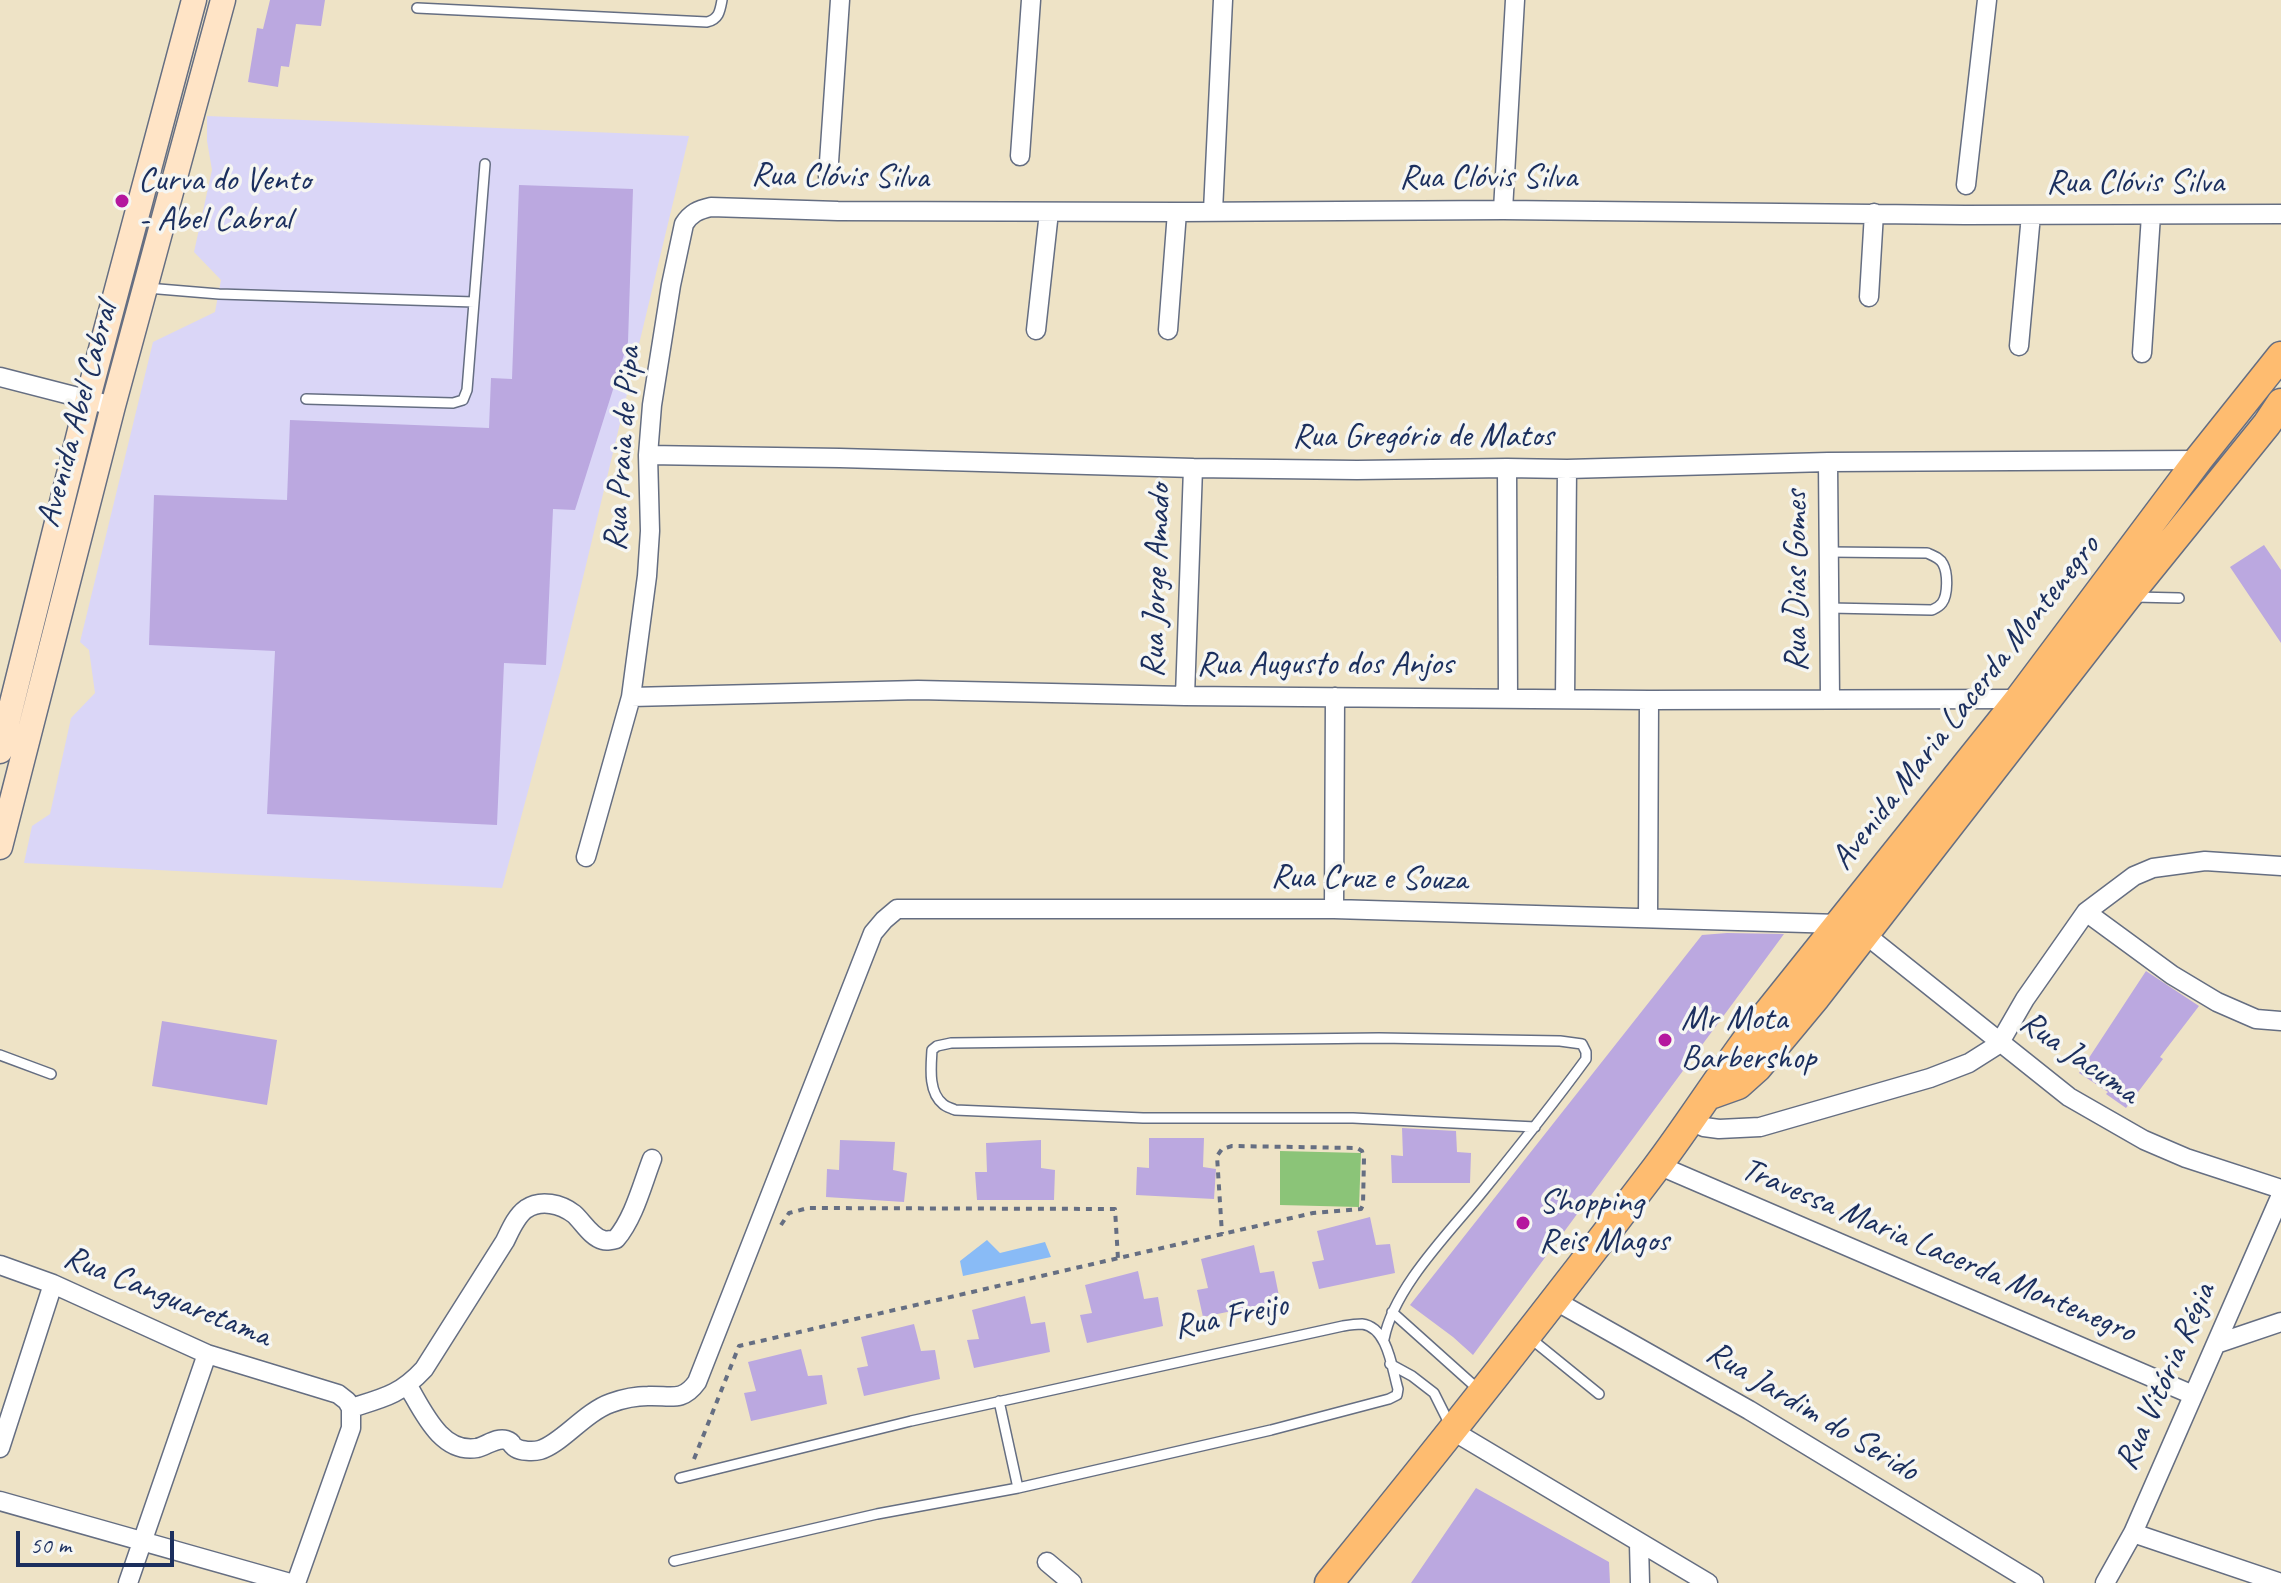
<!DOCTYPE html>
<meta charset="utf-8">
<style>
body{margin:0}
#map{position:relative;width:2281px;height:1583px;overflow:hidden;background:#eee3c6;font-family:Caveat,sans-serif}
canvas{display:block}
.scale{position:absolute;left:16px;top:1531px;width:158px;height:36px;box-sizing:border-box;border:4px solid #1b2f5e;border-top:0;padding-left:10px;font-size:24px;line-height:28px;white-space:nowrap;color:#1b2f5e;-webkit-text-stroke:6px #f6f6f2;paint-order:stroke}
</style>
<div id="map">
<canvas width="2281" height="1583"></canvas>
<div class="scale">50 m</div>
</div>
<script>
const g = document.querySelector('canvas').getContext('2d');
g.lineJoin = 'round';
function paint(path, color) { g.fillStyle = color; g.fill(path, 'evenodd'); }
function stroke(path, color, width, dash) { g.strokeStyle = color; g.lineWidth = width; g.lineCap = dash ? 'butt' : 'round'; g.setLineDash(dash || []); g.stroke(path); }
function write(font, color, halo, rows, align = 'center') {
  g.font = font + ' Caveat,sans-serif'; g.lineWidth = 7; g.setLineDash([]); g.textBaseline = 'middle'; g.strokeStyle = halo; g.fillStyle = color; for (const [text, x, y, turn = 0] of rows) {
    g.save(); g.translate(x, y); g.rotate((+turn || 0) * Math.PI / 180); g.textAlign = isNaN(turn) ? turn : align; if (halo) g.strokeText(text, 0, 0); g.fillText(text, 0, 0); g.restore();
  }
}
const built = new Path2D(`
 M207 116 689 136 562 665 502 888 24 863 32 826 50 814 71 718 95 693 89 650 80 642 153 342 215 312 221 280 194 252 212 170 207 141Z`);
const green = new Path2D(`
 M1280 1151 1361 1153 1359 1207 1280 1205Z`);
const water = new Path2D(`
 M987 1240 1000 1253 1045 1242 1051 1257 963 1276 960 1261Z`);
const building = new Path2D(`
 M270 0H325L321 26 296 24 289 67 281 66 278 87 248 82 257 28 263 29Z
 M519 185 633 189 628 342 575 510 553 509 546 665 504 663 497 825 267 814 275 651 149 645 154 495 287 500 290 420 489 428 491 378 512 379Z
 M2264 545 2281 570V643L2230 567Z
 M1727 933 1784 934 1473 1355 1453 1337 1410 1305 1702 935Z
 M2146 971 2199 1006 2160 1057 2163 1059 2126 1108 2106 1094 2108 1092 2079 1073Z
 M162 1021 277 1040 267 1105 152 1086Z
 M1402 1128 1456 1131 1457 1152 1471 1153 1470 1183H1392L1391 1155 1403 1156Z
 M1149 1138H1204L1203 1167 1216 1169 1214 1199 1136 1195 1137 1167 1149 1168Z
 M840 1140 895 1142 893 1170 907 1173 904 1202 826 1197 827 1169 839 1170Z
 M1041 1140V1168L1055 1170 1054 1200H977L975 1172H987L986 1143Z
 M1370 1217 1376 1245 1390 1244 1395 1273 1319 1289 1312 1262 1324 1260 1317 1231Z
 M1254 1245 1260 1273 1274 1271 1280 1301 1203 1317 1197 1290 1208 1288 1201 1259Z
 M1138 1271 1144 1299 1158 1297 1163 1326 1087 1343 1080 1315 1092 1313 1085 1285Z
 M1025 1296 1031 1324 1045 1322 1050 1352 974 1368 967 1340 979 1339 972 1310Z
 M914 1324 921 1351 935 1350 940 1379 864 1396 857 1368 868 1366 861 1337Z
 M801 1349 808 1376 822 1375 827 1404 751 1421 744 1393 756 1391 748 1362Z
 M1476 1488 1609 1562 1610 1583H1411Z`);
const path = new Path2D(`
 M781 1225 789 1213 808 1208 1115 1209 1118 1259
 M694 1459 739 1346 1313 1213 1361 1209 1363 1205 1364 1158 1362 1151 1357 1148 1232 1146 1222 1149 1217 1156 1222 1234`);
const lane = new Path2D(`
 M417 8 707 22C719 19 720 11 722 0
 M147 288 219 294 474 302
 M306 399 453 403 463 400 467 390 485 164
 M1828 552 1927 553C1934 556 1940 558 1943 564 1948 573 1948 595 1942 603 1939 607 1936 608 1932 610L1829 608
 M2135 597 2179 598
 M0 1055 51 1074
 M1392 1312 1479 1390
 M1530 1338 1599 1394
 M1384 1339C1394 1287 1450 1232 1483 1191 1518 1148 1553 1104 1586 1059V1052L1582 1044 1560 1041 1379 1038 951 1043 937 1046 932 1050C931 1067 928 1092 943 1104 946 1107 951 1108 955 1110L1143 1118H1353L1535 1127
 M1390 1364 1412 1376 1434 1393 1450 1425
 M999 1401 1018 1488
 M674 1561 877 1514 1018 1488 1271 1430 1389 1399 1397 1395 1398 1389C1392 1369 1388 1327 1362 1324 1356 1324 1349 1325 1343 1326L911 1421 680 1478`);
const street = new Path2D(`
 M1020 156 1031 0
 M828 177 840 0
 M1966 185 1987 0
 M1503 210 1515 0
 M1213 211 1223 0
 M1869 297 1874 213
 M1036 330 1049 212
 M1168 330 1177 212
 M2019 346 2031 215
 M2142 353 2151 215
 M0 377 113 406
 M648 455 840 458 1193 468 1357 470 1507 468 1567 469 1828 462 2198 460
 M1828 462 1830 699
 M1507 468 1508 698
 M1185 696 1193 468
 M631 697 918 690 1185 696 1649 700 2019 699
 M1565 699 1567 469
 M586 857 631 697 647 576 650 531 648 455 652 405 671 285 684 224C691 213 698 210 711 207L838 211 1177 212 1503 210 1965 215 2281 214
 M1334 909 1335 697
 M2086 912 2172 975 2217 1002 2256 1019 2281 1021
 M1648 918 1649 700
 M1866 935 2069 1097 2144 1140 2186 1158 2281 1189
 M1690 1121 1704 1127 1719 1129 1760 1127 1930 1078 1969 1063 1999 1044 2025 999 2086 912 2134 876 2153 868 2205 861 2281 866
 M1658 1165 2193 1395
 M0 1265 53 1284 207 1354 338 1394 347 1401 351 1408
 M1554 1300 1749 1410 2034 1583
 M2216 1344 2281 1322
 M408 1386C423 1411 441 1454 477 1448 486 1446 497 1437 506 1440 515 1443 508 1443 516 1448 521 1451 533 1452 540 1450 561 1444 585 1412 611 1403 622 1399 636 1396 648 1396 670 1395 682 1403 697 1382L873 933 884 920 897 909H1334L1839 924
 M351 1408C383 1398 400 1395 424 1369L505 1241C510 1231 516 1216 526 1209 541 1199 561 1204 574 1214 583 1222 591 1237 603 1240 606 1241 613 1240 616 1239 634 1218 642 1185 652 1159
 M1453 1431 1708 1583
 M0 1448 53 1284
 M0 1501 290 1583
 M2133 1533 2281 1583
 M1639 1544 1640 1583
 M1047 1562 1072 1583
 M128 1583 207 1354
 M296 1583 351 1428V1408
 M2105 1583 2133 1533 2281 1195`);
const secondary = new Path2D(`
 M0 751 88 398 194 0
 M0 847 113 406 223 0`);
const primary = new Path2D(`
 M1710 1095 1738 1085 1757 1068 1816 997 2127 597 2267 424 2281 403
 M1329 1583C1440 1447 1549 1309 1656 1168 1690 1123 1720 1075 1754 1030L2019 699 2198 460 2281 356`);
const markers = [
 [122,201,8,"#b5179e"],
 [1665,1040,8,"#b5179e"],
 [1523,1223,8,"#b5179e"]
];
const streetNames = [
 ["Rua Clóvis Silva",840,177,1],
 ["Rua Clóvis Silva",1488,178],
 ["Rua Clóvis Silva",2135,183],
 ["Avenida Abel Cabral",78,415,-75],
 ["Rua Gregório de Matos",1423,437],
 ["Rua Praia de Pipa",623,449,-86],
 ["Rua Jorge Amado",1157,581,-88],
 ["Rua Dias Gomes",1797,581,-90],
 ["Rua Augusto dos Anjos",1325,665],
 ["Avenida Maria Lacerda Montenegro",1966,703,-52],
 ["Rua Cruz e Souza",1369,879,1],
 ["Rua Jacuma",2079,1058,35],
 ["Travessa Maria Lacerda Montenegro",1938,1251,23],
 ["Rua Canguaretama",167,1297,22],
 ["Rua Freijo",1231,1317,-12],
 ["Rua Vitória Régia",2166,1377,-66],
 ["Rua Jardim do Serido",1812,1412,31]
];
const poiNames = [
 ["Curva do Vento",138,181],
 ["- Abel Cabral",138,220],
 ["Mr Mota",1681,1020],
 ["Barbershop",1681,1059],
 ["Shopping",1539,1203],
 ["Reis Magos",1539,1242]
];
paint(built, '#dad6f7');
paint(green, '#8bc478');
paint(water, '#89bbf6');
paint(building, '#bba8e0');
stroke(lane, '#656e82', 12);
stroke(street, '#656e82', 21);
stroke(secondary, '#656e82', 27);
stroke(primary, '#656e82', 31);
stroke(path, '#656e82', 4, [6, 6]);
stroke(lane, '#fff', 9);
stroke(street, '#fff', 18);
stroke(secondary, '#ffe4c6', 24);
stroke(primary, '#febc70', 28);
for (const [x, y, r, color] of markers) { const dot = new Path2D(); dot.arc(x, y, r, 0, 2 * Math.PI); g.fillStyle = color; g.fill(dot); stroke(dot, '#f6f6f2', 3); }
write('34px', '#1b2f5e', '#f6f6f2', streetNames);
write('34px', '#1b2f5e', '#f6f6f2', poiNames, 'left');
</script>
